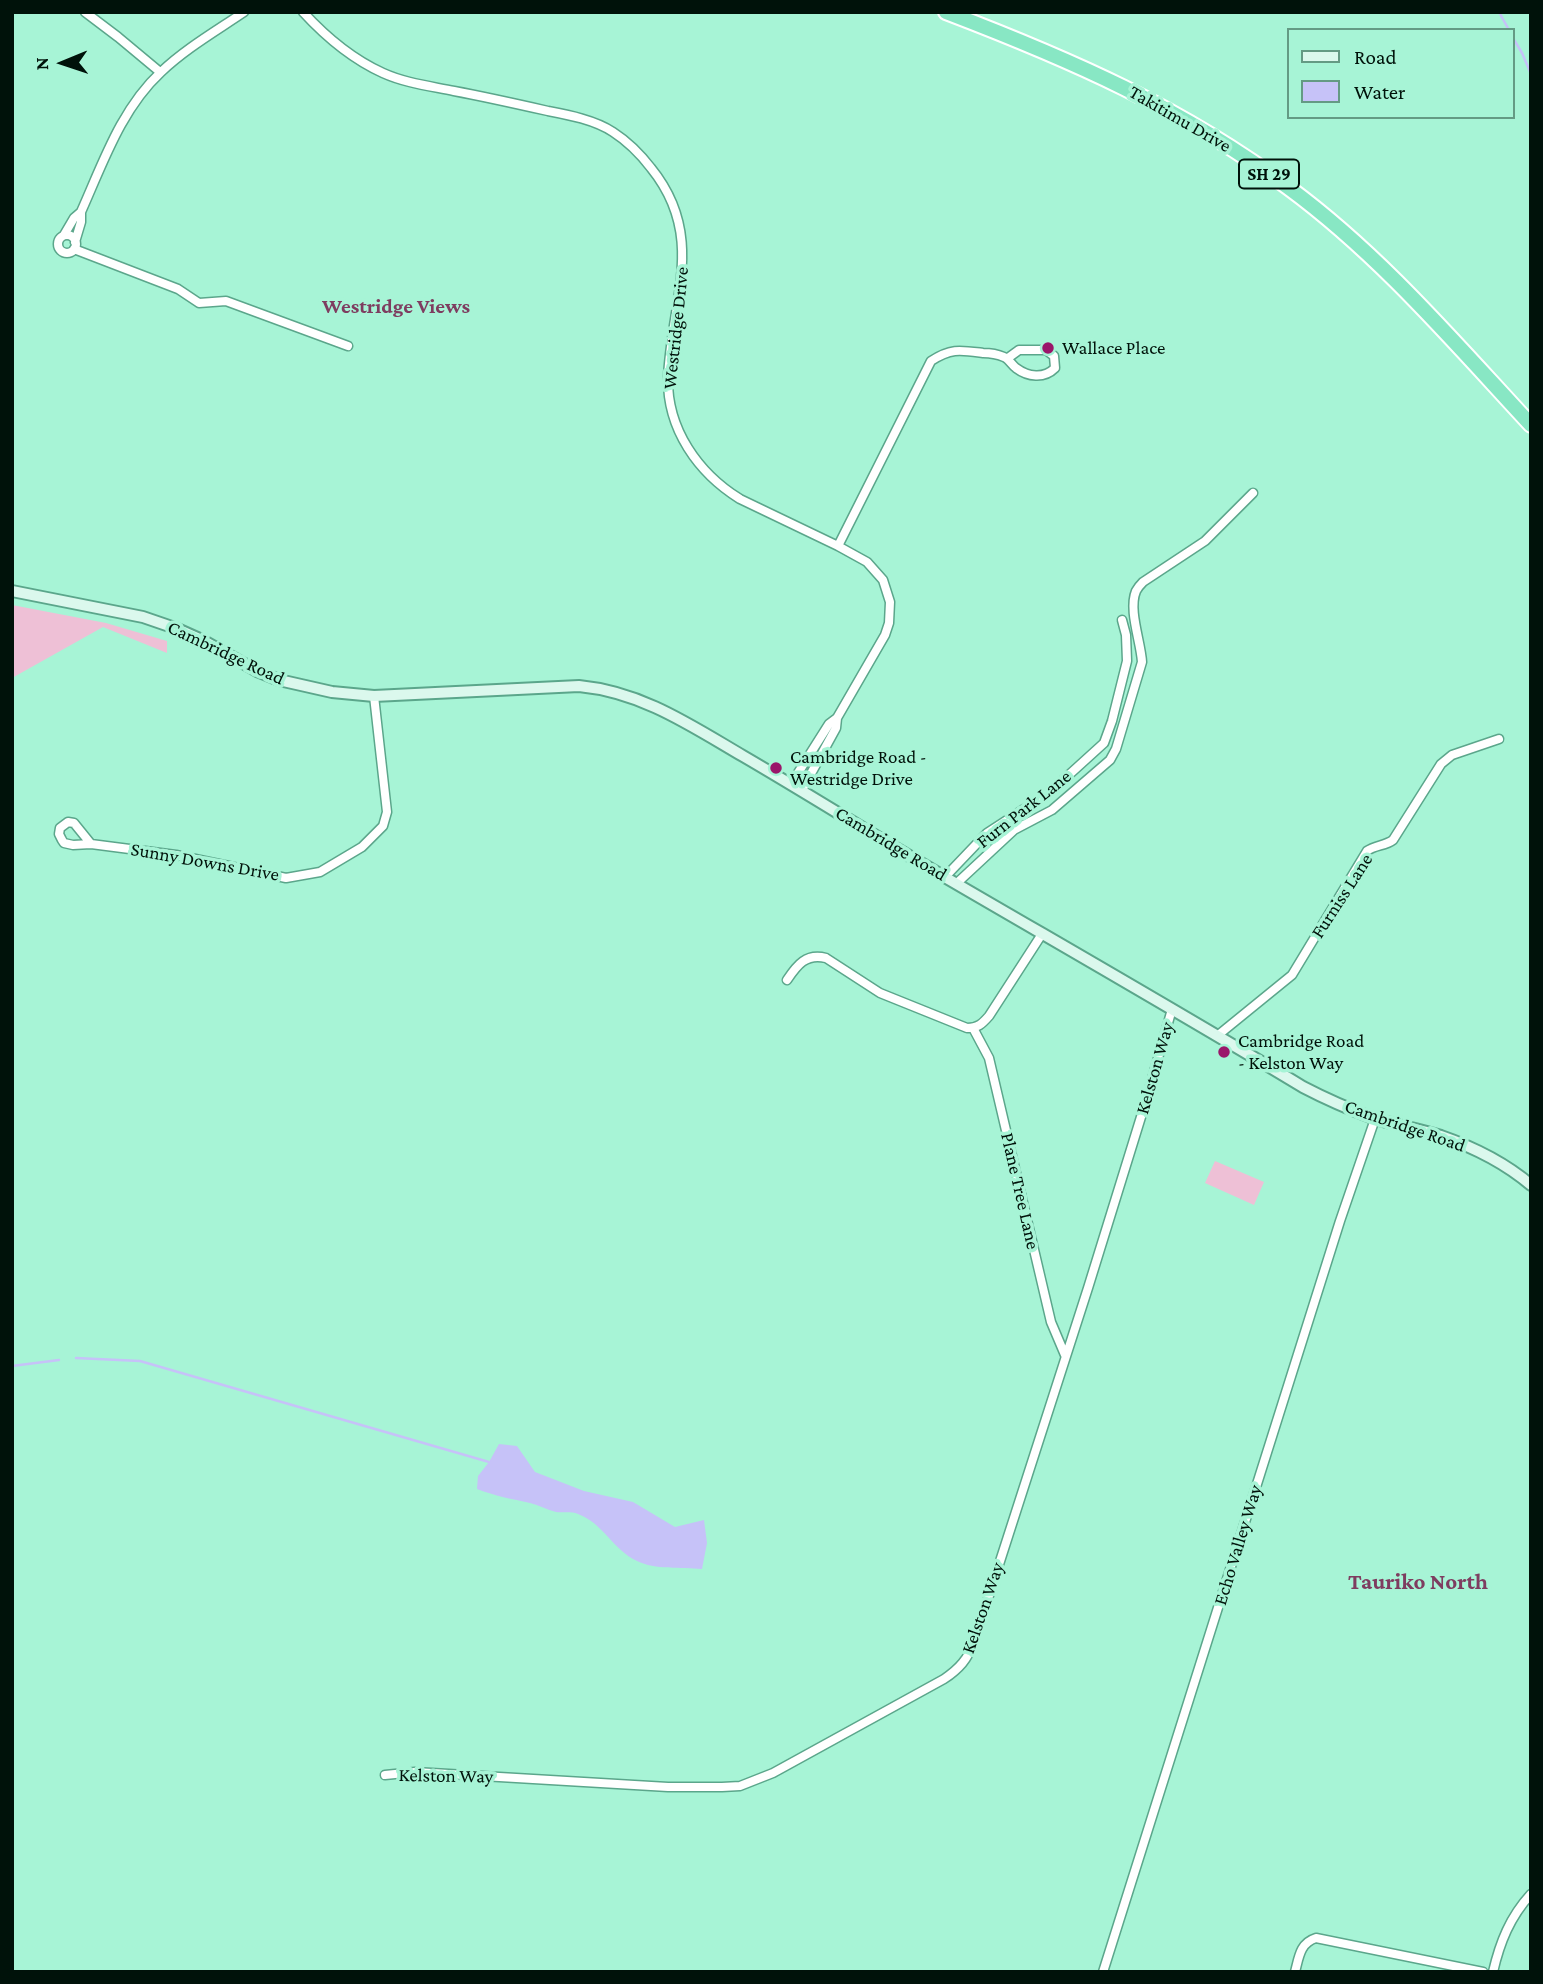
<!DOCTYPE html>
<style>
body{margin:0}
#map{position:relative;width:1543px;height:1984px;overflow:hidden;background:#a7f4d6;font-family:"Crimson Pro",serif}
canvas{display:block}
.frame{position:absolute;inset:0;border:14px solid #00120a;pointer-events:none}
.legend{position:absolute;left:1287px;top:28px;width:228px;height:91px;box-sizing:border-box;background:#a7f4d6;border:2px solid #649a84;margin:0;padding:9px 12px;list-style:none;font-size:21px;color:#00120a}
.legend li{display:flex;align-items:center;gap:14px;height:35px}
.legend b{width:35px;border:2px solid #649a84}
.north{position:absolute;left:28px;top:28px;width:70px;height:70px;-webkit-text-stroke:5px #a7f4d6;paint-order:stroke;rotate:268deg;font-size:19px;font-weight:700;line-height:28px;text-align:center;color:#00120a}
.north::after{content:'';display:block;margin:auto;width:24px;height:32px;background:#00120a;clip-path:polygon(50% 0,100% 100%,50% 72%,0 100%)}
</style>
<div id="map">
<canvas width="1543" height="1984"></canvas>
<div class="frame"></div>
<ul class="legend">
<li><b style="height:9px;background:#dbf8ed"></b>Road</li>
<li><b style="height:19px;background:#c6c2f8"></b>Water</li>
</ul>
<div class="north">N</div>
</div>
<script>
const g = document.querySelector('canvas').getContext('2d');
g.lineJoin = 'round';
function paint(path, color) { g.fillStyle = color; g.fill(path, 'evenodd'); }
function stroke(path, color, width, dash) { g.strokeStyle = color; g.lineWidth = width; g.lineCap = dash ? 'butt' : 'round'; g.setLineDash(dash || []); g.stroke(path); }
function write(font, color, halo, rows, align = 'center') {
  g.font = font + ' "Crimson Pro",serif'; g.lineWidth = 7; g.setLineDash([]); g.textBaseline = 'middle'; g.strokeStyle = halo; g.fillStyle = color; for (const [text, x, y, turn = 0] of rows) {
    g.save(); g.translate(x, y); g.rotate((+turn || 0) * Math.PI / 180); g.textAlign = isNaN(turn) ? turn : align; if (halo) g.strokeText(text, 0, 0); g.fillText(text, 0, 0); g.restore();
  }
}
const green = new Path2D(`
 M12 605 106 623 167 641V653L103 627 12 678Z
 M1215 1161 1264 1182 1254 1205 1205 1183Z`);
const water = new Path2D(`
 M499 1444 517 1446 535 1472 584 1491 633 1502 675 1527 704 1520 707 1543 702 1569C681 1567 655 1570 637 1561 613 1550 603 1523 578 1514 571 1511 563 1513 556 1512 547 1510 539 1505 530 1503 512 1499 495 1496 477 1489L478 1476 489 1462Z`);
const stream = new Path2D(`
 M1499 12 1509 30
 M1513 38 1522 53 1531 74
 M76 1358 140 1361 489 1462
 M12 1366 59 1360`);
const street = new Path2D(`
 M85 12 118 37 160 72
 M303 12C326 37 352 59 383 73 405 83 430 86 454 91 486 97 517 104 548 111 569 115 595 120 613 132 627 141 641 155 651 168 707 237 671 301 668 378 667 429 698 473 740 499L838 546 867 562 883 580 890 602 889 623 885 635 837 718 836 728 802 790
 M64 235 74 218 81 212C103 163 121 109 161 72 185 49 216 31 244 12
 M58 244a9 9 0 1 1 18 0a9 9 0 1 1-18 0Z
 M75 242 81 222V212
 M74 249 178 289 199 303 226 301 348 346
 M838 546 931 361C951 348 960 350 983 353 990 353 997 354 1004 357 1009 359 1011 364 1016 368 1028 377 1044 379 1055 368L1054 356 1046 350H1019L1008 358
 M791 784 829 724 837 718
 M91 844 74 823 68 822 60 828 59 834 62 840 64 843 73 845 91 844 176 855 286 878 320 872 362 847 383 826 387 812 374 696
 M945 877 987 833 1050 792 1104 743 1112 721 1127 661 1126 635 1122 620
 M957 883 1014 830 1052 810 1110 760 1116 749 1142 662C1141 642 1128 610 1136 591 1137 589 1142 583 1143 582L1205 541 1253 493
 M787 980C797 965 806 953 826 958L880 993 967 1028C978 1028 982 1024 989 1016L1042 934
 M973 1028 989 1058 1051 1322 1065 1355
 M1217 1036 1292 975 1367 851C1375 845 1385 846 1393 840L1441 764 1452 755 1499 739
 M385 1775 415 1772 668 1787H722L740 1786 773 1773 944 1679C959 1669 968 1659 974 1642L1088 1288 1145 1104 1172 1009
 M1103 1972 1340 1221 1375 1119
 M1295 1972C1299 1957 1300 1943 1316 1938L1483 1972
 M1493 1972C1500 1942 1510 1917 1531 1894`);
const secondary = new Path2D(`
 M12 591 143 617 175 628 204 641 257 671 279 680 332 692 374 696 579 686C642 692 690 725 743 756 810 795 876 837 943 876 1063 946 1184 1015 1303 1087 1326 1099 1349 1109 1373 1118 1395 1125 1419 1129 1441 1136 1473 1147 1505 1163 1531 1185`);
const highway = new Path2D(`
 M946 12C1069 59 1182 108 1289 188 1380 255 1454 342 1531 425`);
const markers = [
 [1048,348,7,"#9a166a"],
 [776,768,7,"#9a166a"],
 [1224,1052,7,"#9a166a"]
];
const shields = [
 [1269,174,60]
];
const shieldNames = [
 ["SH 29",1269,174]
];
const streetNames = [
 ["Takitimu Drive",1180,119,30],
 ["Westridge Drive",676,328,-84],
 ["Cambridge Road",226,653,25],
 ["Furn Park Lane",1024,809,-38],
 ["Cambridge Road",891,844,31],
 ["Sunny Downs Drive",205,862,10],
 ["Furniss Lane",1342,896,-57],
 ["Kelston Way",1155,1068,-74],
 ["Cambridge Road",1405,1126,19],
 ["Plane Tree Lane",1020,1191,77],
 ["Echo Valley Way",1238,1545,-73],
 ["Kelston Way",983,1608,-71],
 ["Kelston Way",446,1776,1]
];
const poiNames = [
 ["Wallace Place",1062,348],
 ["Cambridge Road -",790,757],
 ["Westridge Drive",790,779],
 ["Cambridge Road",1238,1041],
 ["- Kelston Way",1238,1063]
];
const neighbourhoodNames = [
 ["Westridge Views",396,307]
];
const quarterNames = [
 ["Tauriko North",1418,1582]
];
paint(green, '#eec0d6');
paint(water, '#c6c2f8');
stroke(stream, '#c6c2f8', 2.5);
stroke(street, '#5ba68b', 11);
stroke(secondary, '#5ba68b', 14);
stroke(highway, '#fff', 18);
stroke(street, '#fff', 8);
stroke(secondary, '#dbf8ed', 10);
stroke(highway, '#88e7c4', 14);
for (const [x, y, r, color] of markers) { const dot = new Path2D(); dot.arc(x, y, r, 0, 2 * Math.PI); g.fillStyle = color; g.fill(dot); stroke(dot, '#a7f4d6', 2.5); }
for (const [x, y, w] of shields) { const box = new Path2D(); box.roundRect(x - w / 2, y - 14.5, w, 29, 5); g.fillStyle = '#a7f4d6'; g.fill(box); stroke(box, '#00120a', 2); }
write('bold 18px', '#00120a', null, shieldNames);
write('19px', '#00120a', '#a7f4d6', streetNames);
write('19px', '#00120a', '#a7f4d6', poiNames, 'left');
write('bold 21px', '#7e3d60', '#a7f4d6', neighbourhoodNames);
write('bold 23px', '#7e3d60', '#a7f4d6', quarterNames);
</script>
